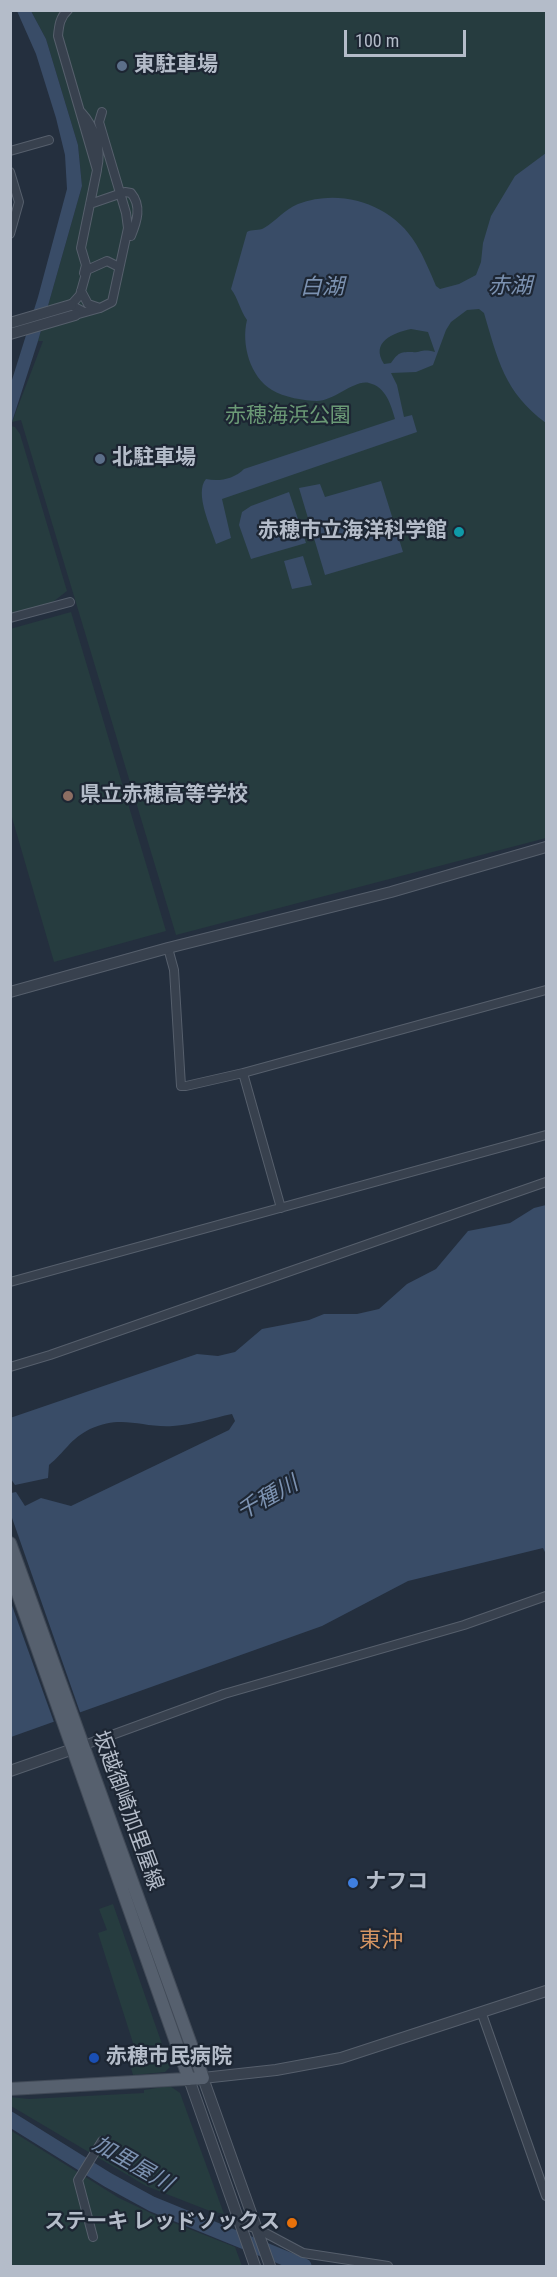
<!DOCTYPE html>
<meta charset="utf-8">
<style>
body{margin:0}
#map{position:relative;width:557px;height:2277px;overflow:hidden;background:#242f3e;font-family:"Roboto Condensed",sans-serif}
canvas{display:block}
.frame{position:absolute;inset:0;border:12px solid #b4bcc9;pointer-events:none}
.scale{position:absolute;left:344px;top:30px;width:122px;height:27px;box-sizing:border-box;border:3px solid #b4bcc9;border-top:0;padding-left:8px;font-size:18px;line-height:21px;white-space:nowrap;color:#b4bcc9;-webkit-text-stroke:4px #1d2633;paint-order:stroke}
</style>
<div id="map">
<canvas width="557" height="2277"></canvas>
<div class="frame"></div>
<div class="scale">100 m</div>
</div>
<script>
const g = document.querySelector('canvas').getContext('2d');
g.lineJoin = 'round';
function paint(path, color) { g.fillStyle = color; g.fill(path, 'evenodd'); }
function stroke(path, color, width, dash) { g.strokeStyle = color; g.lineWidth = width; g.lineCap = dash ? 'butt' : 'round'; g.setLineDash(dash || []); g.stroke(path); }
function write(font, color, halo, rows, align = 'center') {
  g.font = font + ' "Roboto Condensed","Noto Sans JP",sans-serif'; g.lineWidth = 4.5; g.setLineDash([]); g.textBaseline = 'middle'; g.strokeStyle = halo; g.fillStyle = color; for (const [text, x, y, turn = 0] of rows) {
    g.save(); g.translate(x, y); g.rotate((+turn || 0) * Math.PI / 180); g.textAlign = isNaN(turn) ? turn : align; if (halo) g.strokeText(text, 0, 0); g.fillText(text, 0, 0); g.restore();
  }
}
const green = new Path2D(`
 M31 11H546V838L176 935 21 420 12 422 43 341H38L82 186 78 145 46 39Z
 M11 426 15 427 20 434 67 591 49 605 11 615Z
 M71 612 166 931 54 962 11 814 10 629Z
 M113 1904 170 2067 165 2072 133 2075 131 2068 140 2065 98 1933 107 1930 99 1909Z
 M170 2086 180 2093 224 2214 210 2211 146 2186 11 2106 10 2097 29 2099 144 2093V2090Z
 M10 2130 119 2198 159 2217 235 2247 242 2266H11Z`);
const water = new Path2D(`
 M17 11H31L46 39 78 145 82 186 38 341 11 425V383L38 297 67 189 65 155 56 118 36 54Z
 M546 153V423C504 392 498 360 484 313L479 309 467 310 451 322 446 330 433 365 416 372 391 373 397 385 404 417 412 415 417 432 222 499 231 538 216 544C211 527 194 493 206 479 219 482 234 479 244 469L395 419C391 405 386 387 369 383 355 379 334 401 317 401 305 401 283 397 272 390 250 377 241 344 247 320 240 310 238 298 231 289L247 232C252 229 259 231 264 228 276 221 285 209 298 204 341 188 392 204 416 244 424 257 430 272 436 286L440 289 459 284 476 275 481 262 483 243 491 216 515 176ZM411 329 428 332 435 352C421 348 422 353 411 352 400 352 398 353 391 363L384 364C370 342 393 333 411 329Z
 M381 481 403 552 325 575 299 488 320 484 325 497Z
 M289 492 306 543 251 559 239 525 242 512 251 506Z
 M303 556 312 585 292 589 284 561Z
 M546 1205V1554L543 1548 408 1581 322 1626 11 1737V1493L16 1492 25 1506 41 1498 71 1506 229 1430 235 1421 232 1414C213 1418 192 1425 173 1426 141 1428 123 1414 90 1429 70 1439 65 1452 49 1465L48 1478 15 1485 11 1479 10 1418 197 1354 218 1356 235 1352 262 1329 309 1320 324 1314H357L379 1309 407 1284 436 1269 468 1231 510 1223 534 1208Z`);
const pier = new Path2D(`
 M11 1515 81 1715 55 1725 10 1600Z`);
const river = new Path2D(`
 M10 2119 108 2180 152 2204 304 2266`);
const minor = new Path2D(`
 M68 10C60 17 59 25 58 36L97 170 81 248 86 265 84 273
 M81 112C95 127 102 149 97 169
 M10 151 49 140
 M10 172 19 202 10 234
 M90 204 125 192 131 193C142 206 137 221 131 236
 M81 291 88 304 100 308
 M84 312 71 305 80 295 87 270 107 261 119 267
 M75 315 100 308 112 302 128 228 126 213 99 122 102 112
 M10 618 70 602
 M168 948 174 970 181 1086H186L243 1073 546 990
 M243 1073 281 1208
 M10 1282 546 1135
 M10 1367 50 1355 546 1182
 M79 1747 224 1694 464 1625 546 1596
 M482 2014 546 2196
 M241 2224 258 2229 303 2253 388 2266
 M93 2237 78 2180 102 2141`);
const tertiary = new Path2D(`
 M10 323 71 305
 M10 334 75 315
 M10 992 168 948 391 892 546 847
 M10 1771 73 1749
 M189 2079 255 2266
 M270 2266 203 2078 276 2070 341 2058 546 1991`);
const primary = new Path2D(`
 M10 1543 203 2078 10 2089
 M10 1571 189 2079`);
const markers = [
 [122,66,6,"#5c6f8a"],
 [100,459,6,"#5c6f8a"],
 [459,532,6,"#0f9aa8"],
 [68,796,6,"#8d6e63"],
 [353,1883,6,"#3f7fe0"],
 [94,2058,6,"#1a4fb4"],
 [292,2223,6,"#e8710a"]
];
const poiNames = [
 ["東駐車場",134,66],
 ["北駐車場",112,459],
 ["赤穂市立海洋科学館",447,532,"right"],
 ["県立赤穂高等学校",80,796],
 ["ナフコ",365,1883],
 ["赤穂市民病院",106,2058],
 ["ステーキ レッドソックス",280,2223,"right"]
];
const parkNames = [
 ["赤穂海浜公園",288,417]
];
const streetNames = [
 ["坂越御崎加里屋線",127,1811,70]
];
const waterNames = [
 ["赤湖",510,287],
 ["白湖",322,288],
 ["千種川",268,1499,-29],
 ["加里屋川",132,2165,30]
];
const neighbourhoodNames = [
 ["東沖",381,1941]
];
paint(green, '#263c3f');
paint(water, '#394c67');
paint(pier, '#242f3e');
stroke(river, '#394c67', 15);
stroke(minor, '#565f6c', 10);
stroke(tertiary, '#565f6c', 12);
stroke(primary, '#414a57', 14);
stroke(minor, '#38414e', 8);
stroke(tertiary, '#38414e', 10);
stroke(primary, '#56606e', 12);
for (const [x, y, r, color] of markers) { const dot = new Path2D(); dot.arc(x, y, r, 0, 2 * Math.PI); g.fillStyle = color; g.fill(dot); stroke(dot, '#1d2633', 2); }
write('bold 21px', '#b4bcc9', '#1d2633', poiNames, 'left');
write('21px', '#6b9a76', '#1d2633', parkNames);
write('21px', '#b4bcc9', '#1d2633', streetNames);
write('italic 22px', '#7c92b1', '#1d2633', waterNames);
write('22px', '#d59563', '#1d2633', neighbourhoodNames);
</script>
